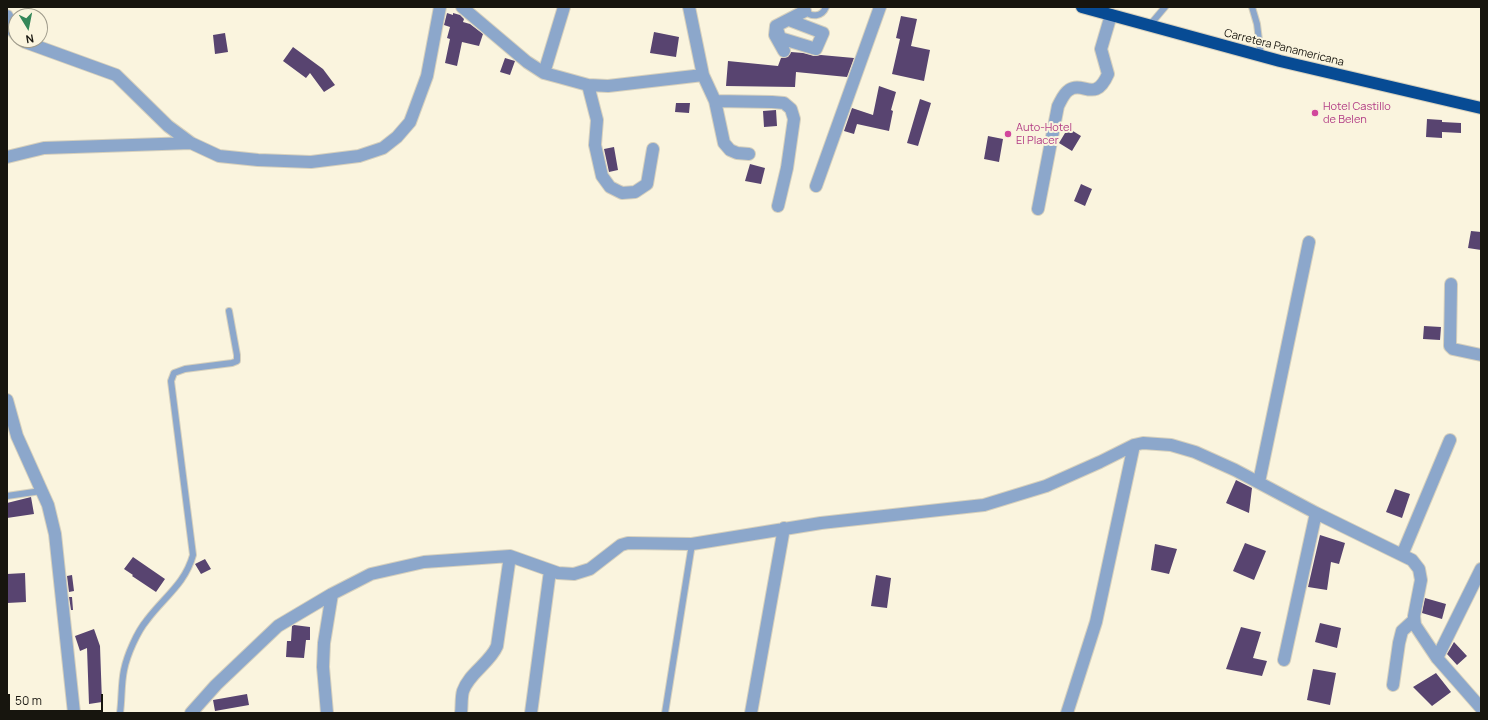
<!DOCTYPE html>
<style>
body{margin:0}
#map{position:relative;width:1488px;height:720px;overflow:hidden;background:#faf4de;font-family:Manrope,sans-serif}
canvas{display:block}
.frame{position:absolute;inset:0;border:8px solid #17150e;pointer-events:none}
.north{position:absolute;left:8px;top:8px;width:40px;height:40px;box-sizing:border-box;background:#faf4de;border:1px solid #9f9b8b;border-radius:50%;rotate:170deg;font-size:11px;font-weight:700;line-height:16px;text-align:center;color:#17150e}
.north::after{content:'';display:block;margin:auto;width:14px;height:18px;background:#358759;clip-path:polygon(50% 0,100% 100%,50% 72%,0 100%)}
.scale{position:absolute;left:8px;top:694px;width:95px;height:18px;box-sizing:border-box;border:2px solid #17150e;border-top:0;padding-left:5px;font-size:12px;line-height:14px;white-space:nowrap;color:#17150e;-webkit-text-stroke:3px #faf4de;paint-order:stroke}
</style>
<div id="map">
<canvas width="1488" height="720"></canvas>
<div class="frame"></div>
<div class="north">N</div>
<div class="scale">50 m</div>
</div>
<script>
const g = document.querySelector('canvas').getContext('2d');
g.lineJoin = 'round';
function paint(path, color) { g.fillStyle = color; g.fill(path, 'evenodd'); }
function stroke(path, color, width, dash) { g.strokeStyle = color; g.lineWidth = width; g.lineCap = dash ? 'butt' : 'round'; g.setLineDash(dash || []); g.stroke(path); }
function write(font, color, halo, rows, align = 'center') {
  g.font = font + ' Manrope,sans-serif'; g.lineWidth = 4; g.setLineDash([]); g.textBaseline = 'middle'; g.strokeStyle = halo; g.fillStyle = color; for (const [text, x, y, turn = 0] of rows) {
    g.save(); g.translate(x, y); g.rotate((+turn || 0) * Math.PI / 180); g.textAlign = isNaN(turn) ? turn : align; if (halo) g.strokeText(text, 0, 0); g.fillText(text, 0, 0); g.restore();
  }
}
const building = new Path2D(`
 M447 13 453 15V13L460 15 464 19 463 22 470 24 483 34 479 46 462 42 457 66 445 63 450 39 447 38 450 27 444 25Z
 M901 16 917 19 911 46 930 50 924 81 892 74 900 39 896 38Z
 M654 32 679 37 676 57 650 53Z
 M225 33 228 52 215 54 213 35Z
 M293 47 323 69 335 85 324 92 310 73 306 78 283 61Z
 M791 52 803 53 814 56 821 55 854 58 847 77 796 72 795 87 726 86 728 61 778 66 781 58 788 57Z
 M505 58 515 61 510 75 500 72Z
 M879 86 896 92 891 110 893 111 889 131 857 124 854 134 844 131 852 108 873 115Z
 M920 99 931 103 918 146 907 143Z
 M676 103H690L689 113 675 112Z
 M776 110 777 126 764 127 763 111Z
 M1427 119 1442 120V122L1461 123V133L1442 132V138L1426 137Z
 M1068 128 1081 136 1072 151 1059 143Z
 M988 136 1003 139 999 162 984 159Z
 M614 147 618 170 609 172 604 149Z
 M750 164 765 168 761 184 745 181Z
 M1081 184 1092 189 1085 206 1074 201Z
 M1471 231 1481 232V250L1468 248Z
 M1424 326 1441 327 1440 340 1423 339Z
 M1236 480 1252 488 1249 513 1226 503Z
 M1395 489 1410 494 1402 518 1386 512Z
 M31 497 34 514 7 518V503Z
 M1320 535 1345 543 1339 564 1331 562 1327 590 1308 587Z
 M1245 543 1266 551 1254 580 1233 571Z
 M1155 544 1177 549 1169 574 1151 570Z
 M133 557 165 579 156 592 132 576 133 575 124 569Z
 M205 559 211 569 201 574 195 564Z
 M25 573 26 602 7 603V574Z
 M72 575 74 591 69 592 67 576Z
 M876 575 891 578 887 608 871 606Z
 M69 597H72L73 610H71Z
 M1425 598 1446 604 1442 619 1422 613Z
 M1320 623 1341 628 1337 648 1315 642Z
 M294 625 310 627V640H306L304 658 286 657 287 641H291L292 626Z
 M1241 627 1261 632 1253 658 1267 661 1262 676 1226 669Z
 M94 629 100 646 102 702 89 704 87 648 80 651 75 636Z
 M1454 642 1467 656 1457 665 1447 654Z
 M1313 669 1336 673 1330 705 1307 700Z
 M1436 673 1451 692 1432 706 1413 687Z
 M247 694 249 705 215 711 213 700Z`);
const lane = new Path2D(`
 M1252 7 1257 24 1261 56
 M805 10C811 18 822 17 826 7
 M1149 26 1165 7
 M7 496 41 491
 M120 713C122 699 121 684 124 670 127 655 137 632 147 620 164 597 185 584 193 555L171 381 174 373 185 369 232 363 237 361V355L229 311
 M665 713 692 544`);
const street = new Path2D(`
 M462 7 527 62 544 73 559 77 588 85 608 86 703 75
 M689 7 703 75 715 101 724 143 730 150 737 153 749 154
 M7 16 13 31 16 34
 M776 26 780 38 816 49 823 33 789 20
 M22 40 25 42 116 75 168 126 191 143
 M784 51 775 35 776 26 805 11
 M544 73 564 7
 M588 85 597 120 595 145 602 176 610 187 622 193 635 192 647 184 653 149
 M715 101 772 102 784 103 791 109 794 119 787 168 778 206
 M7 157 44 148 191 143 219 156 258 160 311 162 359 156 383 148 397 137 410 122 427 76 440 7
 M816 186 880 7
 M1038 209 1058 106C1061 101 1063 94 1069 90 1083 80 1095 104 1108 74L1101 49 1111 15
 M1451 284 1450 346 1453 349 1481 355
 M7 400 17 436 48 505 55 534 74 713
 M1259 482 1309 242
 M1402 555 1450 440
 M1437 658 1481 569
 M1284 660 1316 513
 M1393 685 1399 643 1402 631 1414 620
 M191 713 216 685 278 626 332 594 371 574 424 562 510 556 558 573 574 574 590 569 621 545 628 543 692 544 821 523 984 505 1046 486 1100 462 1134 445 1143 443 1171 445 1195 452 1235 470 1316 513 1412 560 1419 569 1421 580 1414 616 1415 625 1437 658 1481 708
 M327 713 323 667 324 643 332 594
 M461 713C462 706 461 698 463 691 469 673 490 663 497 646L510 556
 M531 713 550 571
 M751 713 784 528
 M1067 713 1096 622 1134 445`);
const highway = new Path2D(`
 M1082 7 1280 61 1481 108`);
const markers = [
 [1315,113,4,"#d1479c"],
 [1008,134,4,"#d1479c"]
];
const streetNames = [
 ["Carretera Panamericana",1284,48,14]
];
const hotelNames = [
 ["Hotel Castillo",1323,107],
 ["de Belen",1323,120],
 ["Auto-Hotel",1016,128],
 ["El Placer",1016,141]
];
paint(building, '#584470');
stroke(lane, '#d6d0bd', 8);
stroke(street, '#d6d0bd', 14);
stroke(highway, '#d6d0bd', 14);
stroke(lane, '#8ca7cb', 6);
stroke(street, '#8ca7cb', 12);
stroke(highway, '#074b94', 12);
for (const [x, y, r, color] of markers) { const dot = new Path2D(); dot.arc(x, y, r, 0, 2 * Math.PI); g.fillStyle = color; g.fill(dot); stroke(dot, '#faf4de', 1.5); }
write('11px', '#17150e', '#faf4de', streetNames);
write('11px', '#b23c85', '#faf4de', hotelNames, 'left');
</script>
